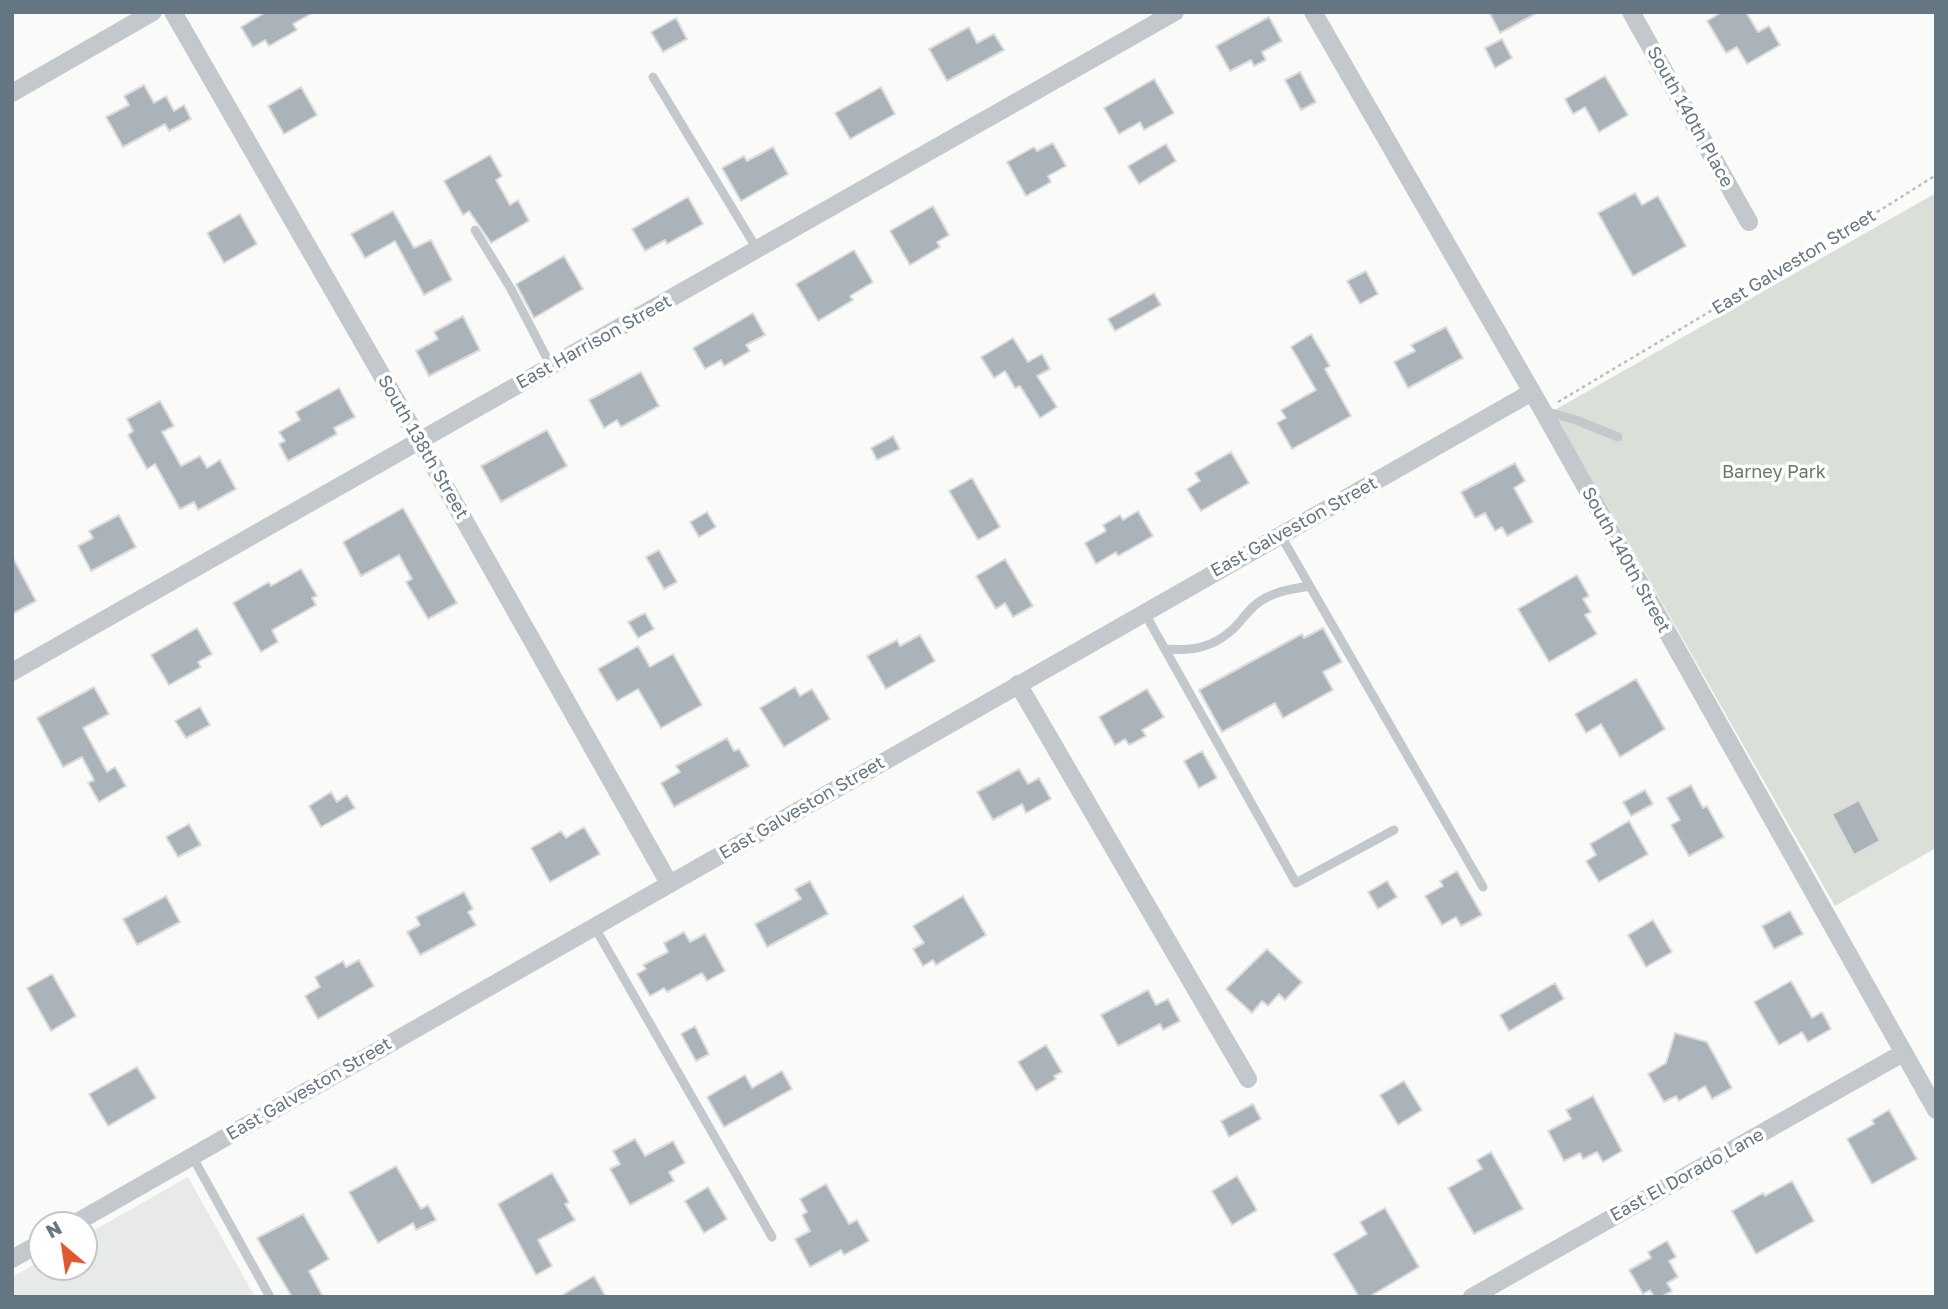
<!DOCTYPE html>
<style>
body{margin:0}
#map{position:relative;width:1948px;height:1309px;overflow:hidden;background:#fafaf8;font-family:"Golos Text",sans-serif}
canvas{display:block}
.frame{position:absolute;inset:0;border:14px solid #657683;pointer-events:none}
.north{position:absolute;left:28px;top:1211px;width:70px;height:70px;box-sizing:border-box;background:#fff;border:2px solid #c1c8cd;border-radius:50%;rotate:331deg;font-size:19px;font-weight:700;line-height:28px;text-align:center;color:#657683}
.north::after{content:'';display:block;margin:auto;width:24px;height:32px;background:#e4572e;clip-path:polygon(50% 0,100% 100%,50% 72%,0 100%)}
</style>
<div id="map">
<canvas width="1948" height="1309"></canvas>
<div class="frame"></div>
<div class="north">N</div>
</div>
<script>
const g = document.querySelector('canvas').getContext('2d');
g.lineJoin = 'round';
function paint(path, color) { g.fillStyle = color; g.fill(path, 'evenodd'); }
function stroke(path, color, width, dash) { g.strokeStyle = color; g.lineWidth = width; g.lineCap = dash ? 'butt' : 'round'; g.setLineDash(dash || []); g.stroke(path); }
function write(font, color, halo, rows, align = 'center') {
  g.font = font + ' "Golos Text",sans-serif'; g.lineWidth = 7; g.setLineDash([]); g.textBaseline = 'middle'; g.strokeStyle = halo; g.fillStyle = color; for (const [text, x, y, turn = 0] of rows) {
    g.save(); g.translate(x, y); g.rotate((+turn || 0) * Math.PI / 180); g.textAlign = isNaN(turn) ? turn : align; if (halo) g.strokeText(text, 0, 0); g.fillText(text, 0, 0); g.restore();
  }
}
const built = new Path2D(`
 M188 1177 255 1297H12V1277L42 1260V1267H84V1236Z`);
const green = new Path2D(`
 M1936 193V848L1835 906 1553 411Z`);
const building = new Path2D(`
 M266 12H314L293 24 297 30 269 46 265 40 253 47 241 27Z
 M1489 12H1539L1500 33Z
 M1722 12H1746L1758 32 1769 26 1780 45 1747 64 1737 47 1726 53 1707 21Z
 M1269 17 1282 41 1262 52 1266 60 1254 66 1251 60 1230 71 1216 46Z
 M676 18 687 39 663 52 651 32Z
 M969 27 977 43 994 34 1004 50 947 81 929 49Z
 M1502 39 1512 58 1495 68 1485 48Z
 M1300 72 1316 102 1301 110 1285 80Z
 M1605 76 1628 115 1599 132 1585 107 1573 114 1565 99Z
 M1154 79 1174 113 1144 130 1140 122 1119 134 1104 108Z
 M144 85 154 103 166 96 174 111 184 105 191 119 169 131 165 124 123 147 106 117 129 105 124 96Z
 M301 87 317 115 284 134 268 106Z
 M881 87 895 114 850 139 835 113Z
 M1053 143 1066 166 1048 176 1051 182 1026 196 1007 162 1034 147 1037 151Z
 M1166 144 1176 161 1139 184 1128 166Z
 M773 147 788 174 741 201 722 168 744 156 747 161Z
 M490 155 502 176 496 180 510 205 518 200 529 221 491 243 469 211 463 215 444 181Z
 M1635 193 1642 205 1658 196 1686 246 1633 276 1598 213Z
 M688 197 703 224 667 244 665 240 645 251 632 229Z
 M933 206 949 235 937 242 940 247 910 265 890 231Z
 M393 211 414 248 431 240 452 280 424 295 395 241 365 258 351 234Z
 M240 214 257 244 224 263 207 233Z
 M854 250 873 282 850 296 853 300 818 321 796 284Z
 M564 256 583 289 534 318 516 284Z
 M1366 271 1378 294 1360 304 1347 281Z
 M1154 293 1161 305 1115 331 1108 319Z
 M753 313 765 335 746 345 750 351 724 366 721 360 705 369 693 348Z
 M463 316 480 350 429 376 416 351 438 339 434 332Z
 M1446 327 1463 358 1408 388 1394 362 1415 351 1411 345Z
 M1311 334 1330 366 1325 369 1351 416 1292 449 1277 423 1286 418 1281 410 1316 390 1291 347Z
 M1013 338 1028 362 1042 354 1050 369 1037 376 1057 407 1040 418 1020 386 1015 388 1005 371 994 378 981 357Z
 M641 372 659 406 621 427 617 420 604 428 589 400Z
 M339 388 355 417 334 428 337 434 288 461 279 444 285 441 279 432 300 420 296 412Z
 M160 401 174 426 162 432 181 466 200 456 207 468 220 460 236 489 198 510 194 502 180 509 155 464 147 469 128 435 133 431 127 419Z
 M547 430 567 466 501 502 481 466Z
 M893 436 900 449 877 460 871 448Z
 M1231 452 1249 483 1201 511 1187 489 1200 481 1195 473Z
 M1515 463 1525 481 1514 488 1533 522 1507 536 1502 527 1495 531 1485 513 1475 518 1461 492Z
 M972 478 1000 527 978 540 949 491Z
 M403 508 457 603 428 619 406 582 412 579 399 555 361 576 343 542Z
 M1138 511 1153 536 1118 556 1116 552 1096 564 1085 543 1106 531 1103 525 1120 515 1123 520Z
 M707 512 716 527 699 537 690 522Z
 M119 515 136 547 91 571 78 546 93 538 89 531Z
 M659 550 677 582 664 589 646 557Z
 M12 556 36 601 12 614Z
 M1005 559 1033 606 1013 617 1005 603 996 609 976 576Z
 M301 569 317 596 312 598 316 605 272 630 278 642 261 652 233 603 269 582 271 586Z
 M1577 575 1589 596 1583 599 1591 612 1585 615 1597 634 1549 662 1518 609Z
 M645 613 654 629 638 638 628 622Z
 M197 628 212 654 198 662 201 667 169 685 151 655Z
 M1323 628 1342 662 1323 672 1333 690 1283 718 1275 703 1222 732 1199 690 1302 634 1304 638Z
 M920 635 935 661 886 689 867 656 897 640 900 646Z
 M638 646 650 667 673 654 702 705 661 728 638 689 617 701 598 669Z
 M1636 679 1665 729 1620 757 1601 724 1586 733 1575 714Z
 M94 687 109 714 83 728 107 772 115 767 126 786 99 802 88 783 94 780 82 757 63 767 37 718Z
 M795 687 800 696 812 689 830 719 784 747 760 708Z
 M1147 689 1164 717 1142 730 1146 736 1129 745 1125 739 1115 745 1099 717Z
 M200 707 210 725 186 738 175 721Z
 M727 738 734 751 739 749 749 766 674 807 661 783 680 772 676 766Z
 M1202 751 1217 778 1199 788 1184 761Z
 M1019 769 1028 784 1039 778 1051 799 1026 813 1022 804 993 820 977 792Z
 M1691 785 1703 808 1707 806 1724 837 1689 856 1671 825 1680 820 1667 798Z
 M1645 790 1653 804 1631 816 1623 802Z
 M331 792 337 802 347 795 355 808 321 827 309 806Z
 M1859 800 1880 841 1854 855 1832 814Z
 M1629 821 1648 854 1599 882 1586 861 1596 855 1590 844Z
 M189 824 201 845 178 857 166 837Z
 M584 827 600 854 550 882 531 848 561 831 566 838Z
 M1457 871 1482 915 1461 926 1456 917 1442 925 1425 896 1443 886 1440 881Z
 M810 881 828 914 767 947 755 924 801 899 795 889Z
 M1387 881 1397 897 1378 909 1368 892Z
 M464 892 473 909 468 912 476 925 420 955 407 932 420 925 416 917Z
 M166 896 180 922 137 945 123 919Z
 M963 896 986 935 936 965 933 960 923 966 913 949 924 943 913 926Z
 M1790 911 1803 934 1774 949 1762 926Z
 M1653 920 1672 952 1646 967 1628 935Z
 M684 932 690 942 705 934 725 971 707 981 702 973 667 992 664 988 650 996 637 974 646 969 643 965 668 952 664 943Z
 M1267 949 1302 982 1285 1000 1279 994 1268 1006 1262 1001 1252 1013 1226 989Z
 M359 960 374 986 318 1019 305 996 320 987 315 977 343 961 346 967Z
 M52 974 76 1016 51 1031 27 988Z
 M1791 981 1812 1018 1822 1012 1831 1029 1808 1042 1802 1032 1779 1045 1754 1002Z
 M1555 983 1564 999 1509 1031 1500 1015Z
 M1148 990 1156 1005 1168 999 1180 1021 1163 1030 1160 1024 1118 1046 1101 1015Z
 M695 1026 709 1054 696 1061 681 1034Z
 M1675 1033 1707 1042 1732 1088 1712 1099 1705 1086 1679 1101 1676 1096 1664 1102 1648 1074 1666 1063Z
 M1046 1045 1062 1072 1054 1076 1056 1079 1036 1091 1018 1062Z
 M137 1067 156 1098 108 1126 89 1094Z
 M782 1071 792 1089 724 1127 707 1097 745 1075 752 1088Z
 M1404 1081 1422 1110 1398 1125 1380 1095Z
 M1593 1096 1622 1151 1603 1162 1597 1152 1583 1159 1580 1153 1564 1161 1548 1131 1571 1119 1566 1110Z
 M1253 1104 1261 1119 1229 1137 1221 1121Z
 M1889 1110 1917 1159 1872 1184 1847 1139 1874 1124 1872 1120Z
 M635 1139 645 1156 673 1141 685 1163 669 1172 674 1181 630 1205 610 1169 620 1164 613 1151Z
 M1491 1152 1523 1209 1474 1234 1448 1188 1482 1169 1477 1160Z
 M396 1166 421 1209 428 1205 436 1220 416 1230 413 1223 378 1243 349 1192Z
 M552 1173 569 1202 565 1204 575 1220 538 1240 552 1266 536 1275 498 1204Z
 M1237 1176 1257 1210 1232 1225 1212 1191Z
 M1792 1181 1814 1221 1756 1254 1732 1211 1763 1193 1765 1196Z
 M826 1184 849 1224 857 1220 869 1241 844 1255 841 1250 810 1267 795 1239 810 1231 802 1215 807 1212 800 1199Z
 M708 1187 727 1219 704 1233 685 1201Z
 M1385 1208 1419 1267 1369 1297H1359L1333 1254 1367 1234 1360 1222Z
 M303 1214 329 1259 309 1271 323 1297H292L257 1238Z
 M1667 1241 1676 1257 1669 1261 1678 1277 1667 1283 1672 1291 1661 1297H1654L1650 1290 1643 1294 1629 1270 1651 1258 1648 1252Z
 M594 1276 606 1297H559Z`);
const path = new Path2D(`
 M1558 402 1887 206 1936 175`);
const lane = new Path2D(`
 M653 77 757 249
 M475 230 511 289 551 366
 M1544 411 1576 420 1618 437
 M1281 536 1483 887
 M1144 612 1296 883 1394 830
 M1166 649C1192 651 1212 648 1232 630 1240 623 1246 613 1254 606 1270 592 1290 589 1310 586
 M594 926 772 1237
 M192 1156 270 1297`);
const street = new Path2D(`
 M173 12 419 440 669 883
 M1313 12 1543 411 1936 1110
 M1631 12 1749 222
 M12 93 153 12
 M12 672 1175 12
 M1018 684 1248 1079
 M72 1225 1532 392
 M12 1259 42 1242
 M1472 1297 1903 1053`);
const streetNames = [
 ["South 140th Place",1690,117,61],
 ["East Galveston Street",1794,262,-31],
 ["East Harrison Street",594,342,-29],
 ["South 138th Street",423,447,60],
 ["East Galveston Street",1294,527,-29],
 ["South 140th Street",1626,560,61],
 ["East Galveston Street",802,808,-30],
 ["East Galveston Street",309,1089,-30],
 ["East El Dorado Lane",1687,1175,-29]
];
const parkNames = [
 ["Barney Park",1774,472]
];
paint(built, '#e8e9e9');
paint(green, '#dadfd7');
paint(building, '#aab3b9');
stroke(building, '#dcdcda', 2);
stroke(path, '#bbbfc2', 2.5, [3.5, 3.5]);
stroke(lane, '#c3c8cc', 9);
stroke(street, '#c3c8cc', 18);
write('18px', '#657683', '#fff', streetNames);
write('18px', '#687a64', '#fff', parkNames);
</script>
